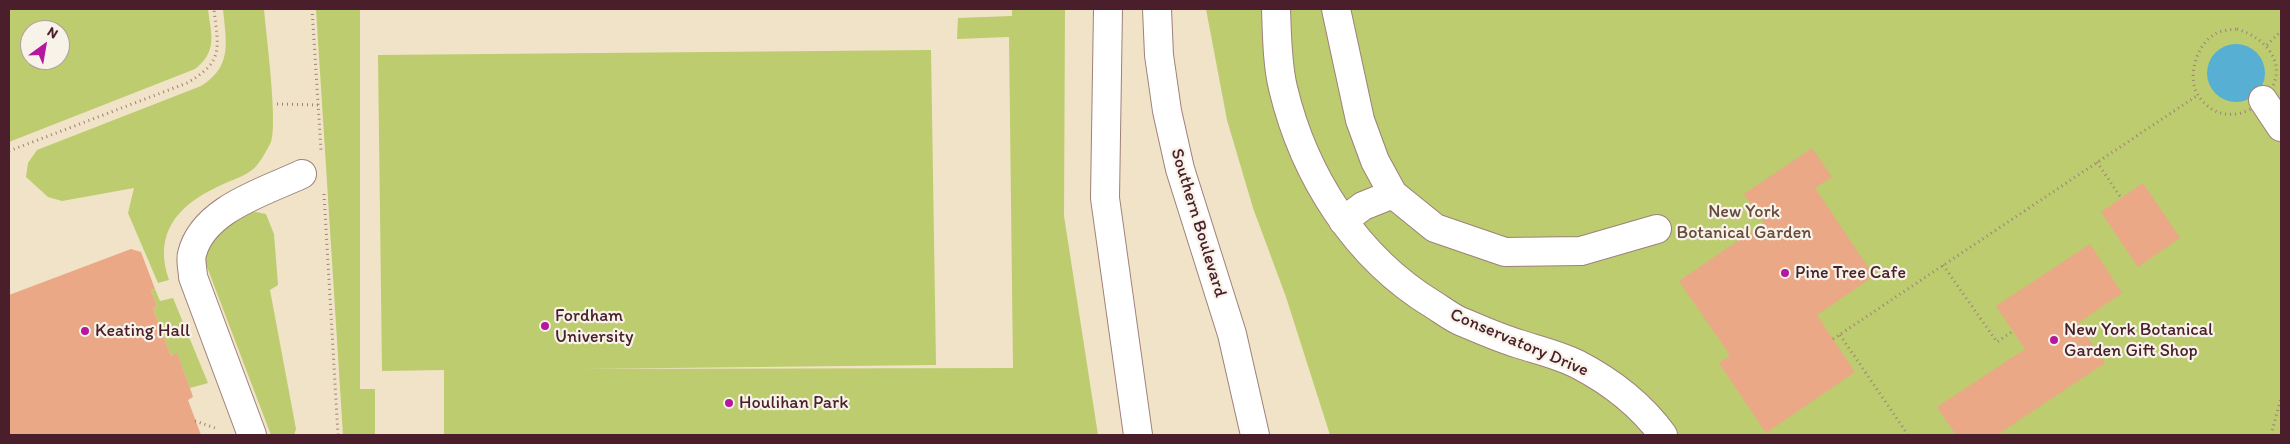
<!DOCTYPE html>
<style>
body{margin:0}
#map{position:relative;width:2290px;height:444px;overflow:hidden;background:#f1e3c7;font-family:Itim,sans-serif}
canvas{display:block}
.frame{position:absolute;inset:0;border:10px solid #4a1f2b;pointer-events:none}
.north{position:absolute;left:20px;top:20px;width:50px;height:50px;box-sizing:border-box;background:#f7f3e8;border:1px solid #b29e9c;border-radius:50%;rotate:32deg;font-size:14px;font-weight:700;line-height:20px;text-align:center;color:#4a1f2b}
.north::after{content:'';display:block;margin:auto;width:18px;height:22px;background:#b5179e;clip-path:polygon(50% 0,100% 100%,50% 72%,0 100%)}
</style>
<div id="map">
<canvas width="2290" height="444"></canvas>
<div class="frame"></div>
<div class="north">N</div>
</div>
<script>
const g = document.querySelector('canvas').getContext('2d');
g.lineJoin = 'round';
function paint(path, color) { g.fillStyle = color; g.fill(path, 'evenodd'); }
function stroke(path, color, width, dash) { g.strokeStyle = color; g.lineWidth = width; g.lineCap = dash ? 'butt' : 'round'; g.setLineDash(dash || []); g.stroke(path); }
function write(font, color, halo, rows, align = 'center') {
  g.font = font + ' Itim,sans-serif'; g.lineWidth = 4.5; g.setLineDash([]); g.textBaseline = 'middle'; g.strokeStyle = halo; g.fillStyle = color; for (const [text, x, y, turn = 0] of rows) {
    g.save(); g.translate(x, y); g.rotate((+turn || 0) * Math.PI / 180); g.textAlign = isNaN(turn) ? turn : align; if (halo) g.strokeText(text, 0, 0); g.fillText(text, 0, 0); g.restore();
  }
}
const green = new Path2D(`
 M9 9H208C211 35 218 51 195 69L9 142ZM30 30H60V60H30Z
 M223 9H264C266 34 278 123 271 142 267 150 259 165 252 170 242 178 228 181 217 187 177 206 153 234 169 280L158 283 128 213 134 188 62 201 48 197 26 177 28 163 37 150 201 86C233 66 226 42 223 9Z
 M316 9H360V389H375V435H343Z
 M1012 9H1065L1064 216 1098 435H444V370L382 371 378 55 931 50 936 365 581 369 1013 368 1009 37 957 39 958 18 1012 16Z
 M1206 9H2281V435H1330L1286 297 1253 208 1227 120Z
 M246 210 266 214 274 234 278 285 270 290 296 429 294 435H271L204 259 207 241Z
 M155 289 160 301 173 298 208 383 190 388 177 354 171 356 153 308 157 306 151 290Z`);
const water = new Path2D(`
 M2207 73a29 29 0 1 1 58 0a29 29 0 1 1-58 0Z`);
const building = new Path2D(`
 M1812 148 1832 177 1815 188 1874 276 1817 315 1855 372 1766 433 1719 363 1730 355 1679 281 1764 223 1744 194Z
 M2143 183 2180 238 2138 267 2101 212Z
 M2090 244 2122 293 2078 323 2105 363 1997 435H1956L1937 407 2025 349 1996 306Z
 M131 249 141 252 155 289 151 290 157 306 153 308 171 356 177 353 190 388 193 397 188 400 201 435H9V295Z`);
const path = new Path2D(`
 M312 9 321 150
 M2237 29C2269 39 2290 67 2266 97 2246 119 2215 122 2198 95 2187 78 2196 47 2212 36 2219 30 2229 30 2237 29Z
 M2267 45 2281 31
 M277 104 318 105
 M9 151 187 83C225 61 218 48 214 9
 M2097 162 2121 198
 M324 194 338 435
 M1943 265 1997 342 2013 331
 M1840 335 1908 435
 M1833 339 2198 95
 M195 421 218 429
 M2271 435 2281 398`);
const minor = new Path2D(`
 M1276 9C1277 34 1277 63 1283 88 1304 176 1356 258 1434 305 1442 310 1451 317 1460 321 1479 329 1499 338 1519 344 1538 350 1559 355 1577 364 1610 381 1641 405 1663 435
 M1336 9 1360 120 1375 161 1393 194 1435 228 1505 252 1581 251 1657 229
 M2263 100 2281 127
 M1343 221 1363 206 1393 194
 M252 435 193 277C193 270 190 261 192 254 203 209 264 192 302 174`);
const major = new Path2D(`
 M1108 9 1105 198 1138 435
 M1157 9 1159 55 1167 111 1180 169 1232 334 1255 435`);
const markers = [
 [1785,273,5,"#b5179e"],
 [545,326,5,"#b5179e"],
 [85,331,5,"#b5179e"],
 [2054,340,5,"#b5179e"],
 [729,403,5,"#b5179e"]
];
const parkNames = [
 ["New York",1744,212],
 ["Botanical Garden",1744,233]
];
const streetNames = [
 ["Southern Boulevard",1198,223,73],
 ["Conservatory Drive",1519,343,23]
];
const poiNames = [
 ["Pine Tree Cafe",1795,273],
 ["Fordham",555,316],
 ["University",555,337],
 ["New York Botanical",2064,330],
 ["Garden Gift Shop",2064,351],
 ["Keating Hall",95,331],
 ["Houlihan Park",739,403]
];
paint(green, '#bdcc6f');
paint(water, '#57afd4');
paint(building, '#eaa886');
stroke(minor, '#9e8179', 30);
stroke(major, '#9e8179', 30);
stroke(path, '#9e8179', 3, [1, 4]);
stroke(minor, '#fff', 28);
stroke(major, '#fff', 28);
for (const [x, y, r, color] of markers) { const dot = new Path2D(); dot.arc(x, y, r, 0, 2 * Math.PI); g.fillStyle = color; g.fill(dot); stroke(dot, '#f7f3e8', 2); }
write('18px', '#674a3c', '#f7f3e8', parkNames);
write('18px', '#4a1f2b', '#f7f3e8', streetNames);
write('18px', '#4a1f2b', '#f7f3e8', poiNames, 'left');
</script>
